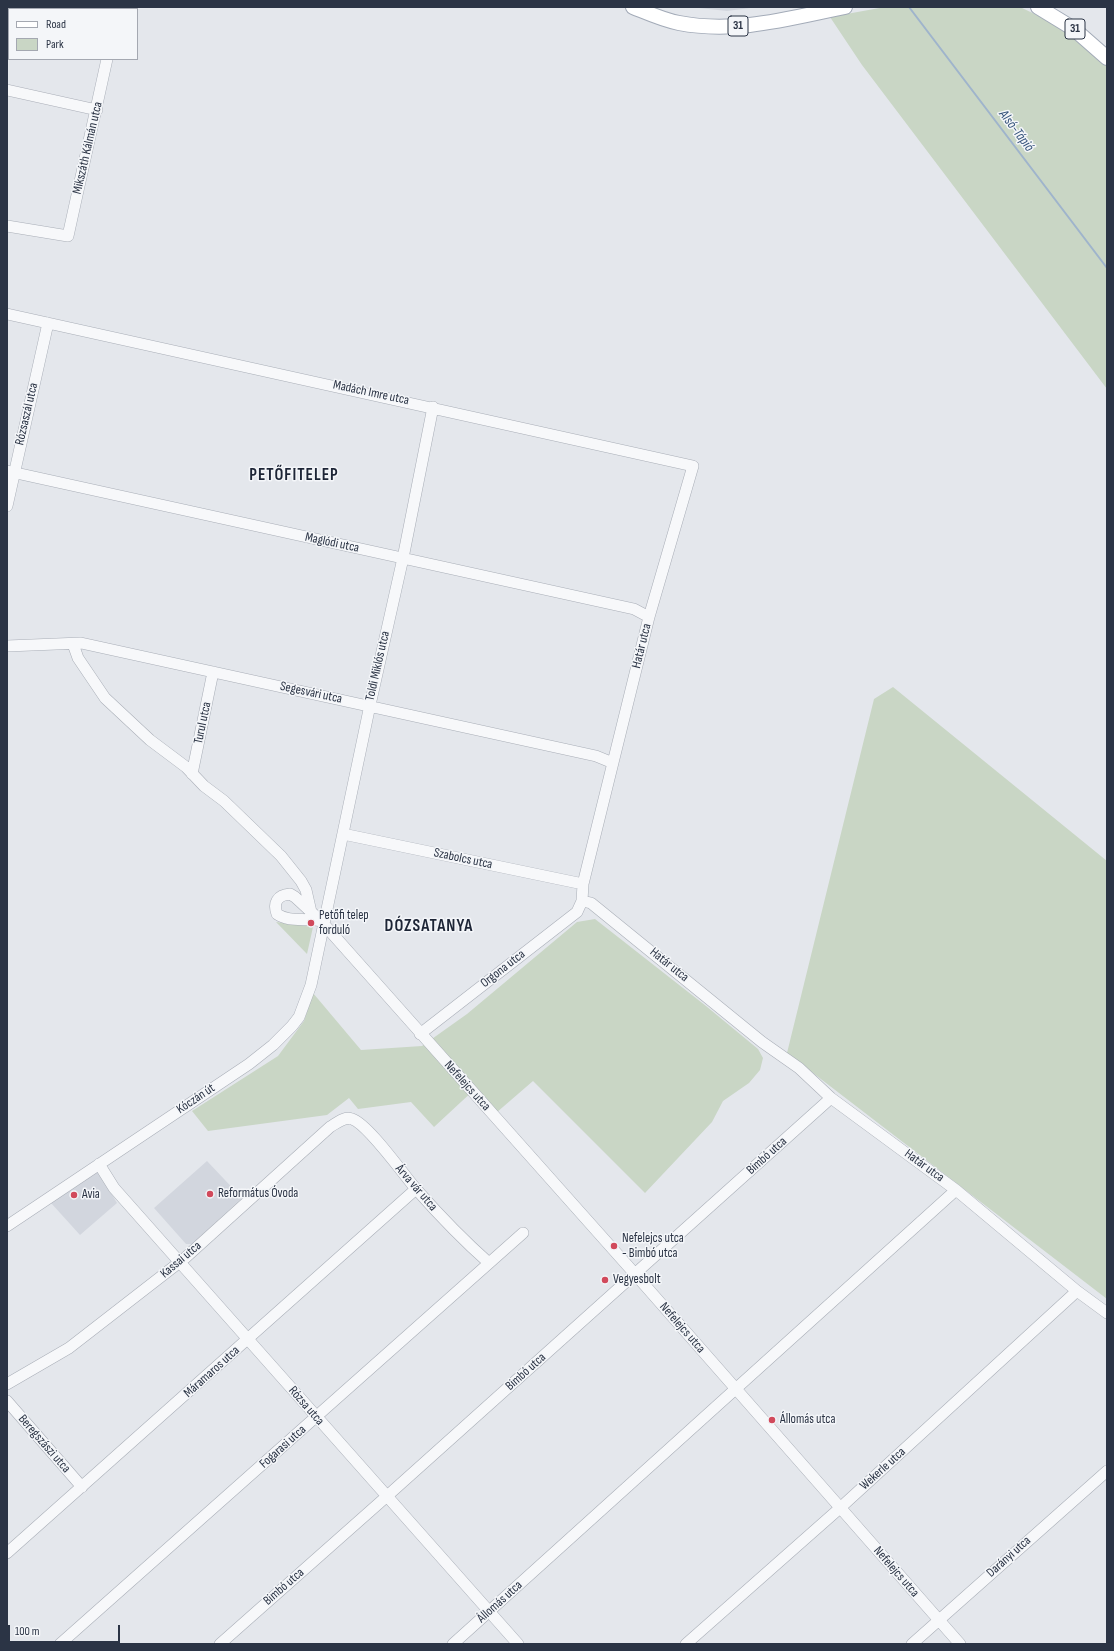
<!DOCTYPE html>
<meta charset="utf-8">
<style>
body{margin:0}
#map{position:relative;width:1114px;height:1651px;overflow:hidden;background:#e4e7ec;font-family:"Sofia Sans Condensed",sans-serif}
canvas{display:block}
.frame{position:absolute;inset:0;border:8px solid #2b3445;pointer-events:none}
.legend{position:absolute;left:8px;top:8px;width:130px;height:52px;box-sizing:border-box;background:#f4f6f9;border:1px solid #a4a8b1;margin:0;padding:5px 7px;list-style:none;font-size:12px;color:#2b3445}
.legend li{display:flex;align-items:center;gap:8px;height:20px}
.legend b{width:20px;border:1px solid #a4a8b1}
.scale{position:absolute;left:8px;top:1625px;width:112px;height:18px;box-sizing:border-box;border:2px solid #2b3445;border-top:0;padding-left:5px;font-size:12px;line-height:14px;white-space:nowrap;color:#2b3445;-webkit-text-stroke:3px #f4f6f9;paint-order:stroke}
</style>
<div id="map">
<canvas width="1114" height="1651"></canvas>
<div class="frame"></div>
<ul class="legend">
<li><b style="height:5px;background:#fff"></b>Road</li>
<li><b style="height:11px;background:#c9d6c5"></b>Park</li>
</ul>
<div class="scale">100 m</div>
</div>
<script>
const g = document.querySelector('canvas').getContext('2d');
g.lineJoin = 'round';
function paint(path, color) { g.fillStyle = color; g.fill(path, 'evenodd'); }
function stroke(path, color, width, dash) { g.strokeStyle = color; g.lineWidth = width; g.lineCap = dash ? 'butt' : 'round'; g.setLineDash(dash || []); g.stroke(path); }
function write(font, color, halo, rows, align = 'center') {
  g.font = font + ' "Sofia Sans Condensed",sans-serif'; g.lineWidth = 3; g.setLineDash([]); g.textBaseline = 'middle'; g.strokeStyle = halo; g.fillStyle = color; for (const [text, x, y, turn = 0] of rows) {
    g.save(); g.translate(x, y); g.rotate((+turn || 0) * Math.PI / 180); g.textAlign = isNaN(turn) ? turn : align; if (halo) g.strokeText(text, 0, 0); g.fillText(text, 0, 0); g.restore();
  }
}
const built = new Path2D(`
 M690 7H758L727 11Z
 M207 1161 242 1198 192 1244H186L154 1208Z
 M98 1171 117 1203 80 1235 51 1203Z`);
const green = new Path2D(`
 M885 7H1020L1072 32 1107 63V389L862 65 830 17Z
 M893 687 1107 861V1299L787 1053 874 699Z
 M595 919 706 1006 758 1049 763 1058 760 1070 749 1083 723 1101 712 1122 645 1193 533 1081 496 1113 475 1089 434 1127 411 1102 358 1109 349 1098 327 1115 208 1131 192 1111 278 1056 304 1021 313 993 361 1050 422 1046 467 1014 577 922Z
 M276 922 313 927 307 954Z`);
const stream = new Path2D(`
 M909 7 1107 268`);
const minor = new Path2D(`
 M117 9 118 7
 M7 90 97 110
 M7 226 68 236 107 59
 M7 314 693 466 649 617 583 884 582 901 577 912 420 1034
 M7 471 634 609 649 617
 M7 506 48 323
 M73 644 78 658 105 698 150 740 186 767 204 786 224 801 281 856 301 881 306 890 311 912
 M7 646 81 643 596 756 613 763
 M192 774 213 672
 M343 834 583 884
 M582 901 591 903 762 1042 799 1068 831 1098 956 1190 1077 1291 1107 1313
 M321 921C305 917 290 923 277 914 273 903 277 895 290 894L295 897 321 921 635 1274 960 1644
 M99 1164 114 1188 518 1644
 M7 1226 249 1064 273 1045 292 1026 299 1017 311 985 370 705 403 558 433 407
 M7 1384 69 1348 185 1258 330 1127C337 1123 344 1116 352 1119 368 1124 403 1174 416 1189 439 1215 463 1240 489 1263
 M7 1401 82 1487
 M7 1553 416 1189
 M60 1644 523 1233
 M220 1644 386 1497 831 1098
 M453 1644 956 1190
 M686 1644 840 1508 1077 1291
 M912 1644 1107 1471`);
const major = new Path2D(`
 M633 7C648 13 663 20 679 23 736 34 790 18 845 7
 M1038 7 1074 29 1107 58`);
const markers = [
 [311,923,4,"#d1495b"],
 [210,1194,4,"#d1495b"],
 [74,1195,4,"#d1495b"],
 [614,1246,4,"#d1495b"],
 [605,1280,4,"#d1495b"],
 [772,1420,4,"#d1495b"]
];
const shields = [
 [738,26,20],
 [1075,29,20]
];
const shieldNames = [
 ["31",738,26],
 ["31",1075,29]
];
const streetNames = [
 ["Mikszáth Kálmán utca",88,148,-77],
 ["Madách Imre utca",371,393,12],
 ["Rózsaszál utca",27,414,-77],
 ["Maglódi utca",332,543,12],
 ["Határ utca",642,646,-76],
 ["Toldi Miklós utca",378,666,-77],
 ["Segesvári utca",311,693,12],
 ["Turul utca",203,723,-78],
 ["Szabolcs utca",463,859,12],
 ["Határ utca",669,965,39],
 ["Orgona utca",503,969,-38],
 ["Nefelejcs utca",467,1086,48],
 ["Kóczán út",196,1099,-34],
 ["Bimbó utca",767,1156,-42],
 ["Határ utca",924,1166,36],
 ["Árva vár utca",416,1188,49],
 ["Kassai utca",181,1260,-40],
 ["Nefelejcs utca",682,1328,49],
 ["Máramaros utca",212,1372,-42],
 ["Bimbó utca",526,1372,-42],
 ["Rózsa utca",306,1406,49],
 ["Beregszászi utca",44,1444,49],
 ["Fogarasi utca",283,1447,-42],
 ["Wekerle utca",883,1469,-42],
 ["Darányi utca",1009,1557,-42],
 ["Nefelejcs utca",896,1572,49],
 ["Bimbó utca",284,1587,-41],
 ["Állomás utca",500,1602,-42]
];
const poiNames = [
 ["Petőfi telep",319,916],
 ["forduló",319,931],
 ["Református Óvoda",218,1194],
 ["Avia",82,1195],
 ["Nefelejcs utca",622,1239],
 ["- Bimbó utca",622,1254],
 ["Vegyesbolt",613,1280],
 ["Állomás utca",780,1420]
];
const waterNames = [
 ["Alsó-Tápió",1016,131,53]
];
const districtNames = [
 ["PETŐFITELEP",294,476],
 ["DÓZSATANYA",429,927]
];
paint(built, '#d2d6de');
paint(green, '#c9d6c5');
stroke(stream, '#9fb4cc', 2);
stroke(minor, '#a9aeb7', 12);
stroke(major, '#a3abb8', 16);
stroke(minor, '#f7f8fa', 11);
stroke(major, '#fff', 14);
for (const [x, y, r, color] of markers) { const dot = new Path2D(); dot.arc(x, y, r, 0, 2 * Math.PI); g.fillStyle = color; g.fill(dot); stroke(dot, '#f4f6f9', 1.5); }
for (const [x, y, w] of shields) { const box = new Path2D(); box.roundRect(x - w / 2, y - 10, w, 20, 3); g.fillStyle = '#f4f6f9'; g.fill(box); stroke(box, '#2b3445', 1); }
write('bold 12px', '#2b3445', null, shieldNames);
write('13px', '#2b3445', '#f4f6f9', streetNames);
write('13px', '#2b3445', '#f4f6f9', poiNames, 'left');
write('italic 14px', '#34527a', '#f4f6f9', waterNames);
g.letterSpacing = '1px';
write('bold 17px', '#1d2536', '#f4f6f9', districtNames);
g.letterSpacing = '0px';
</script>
